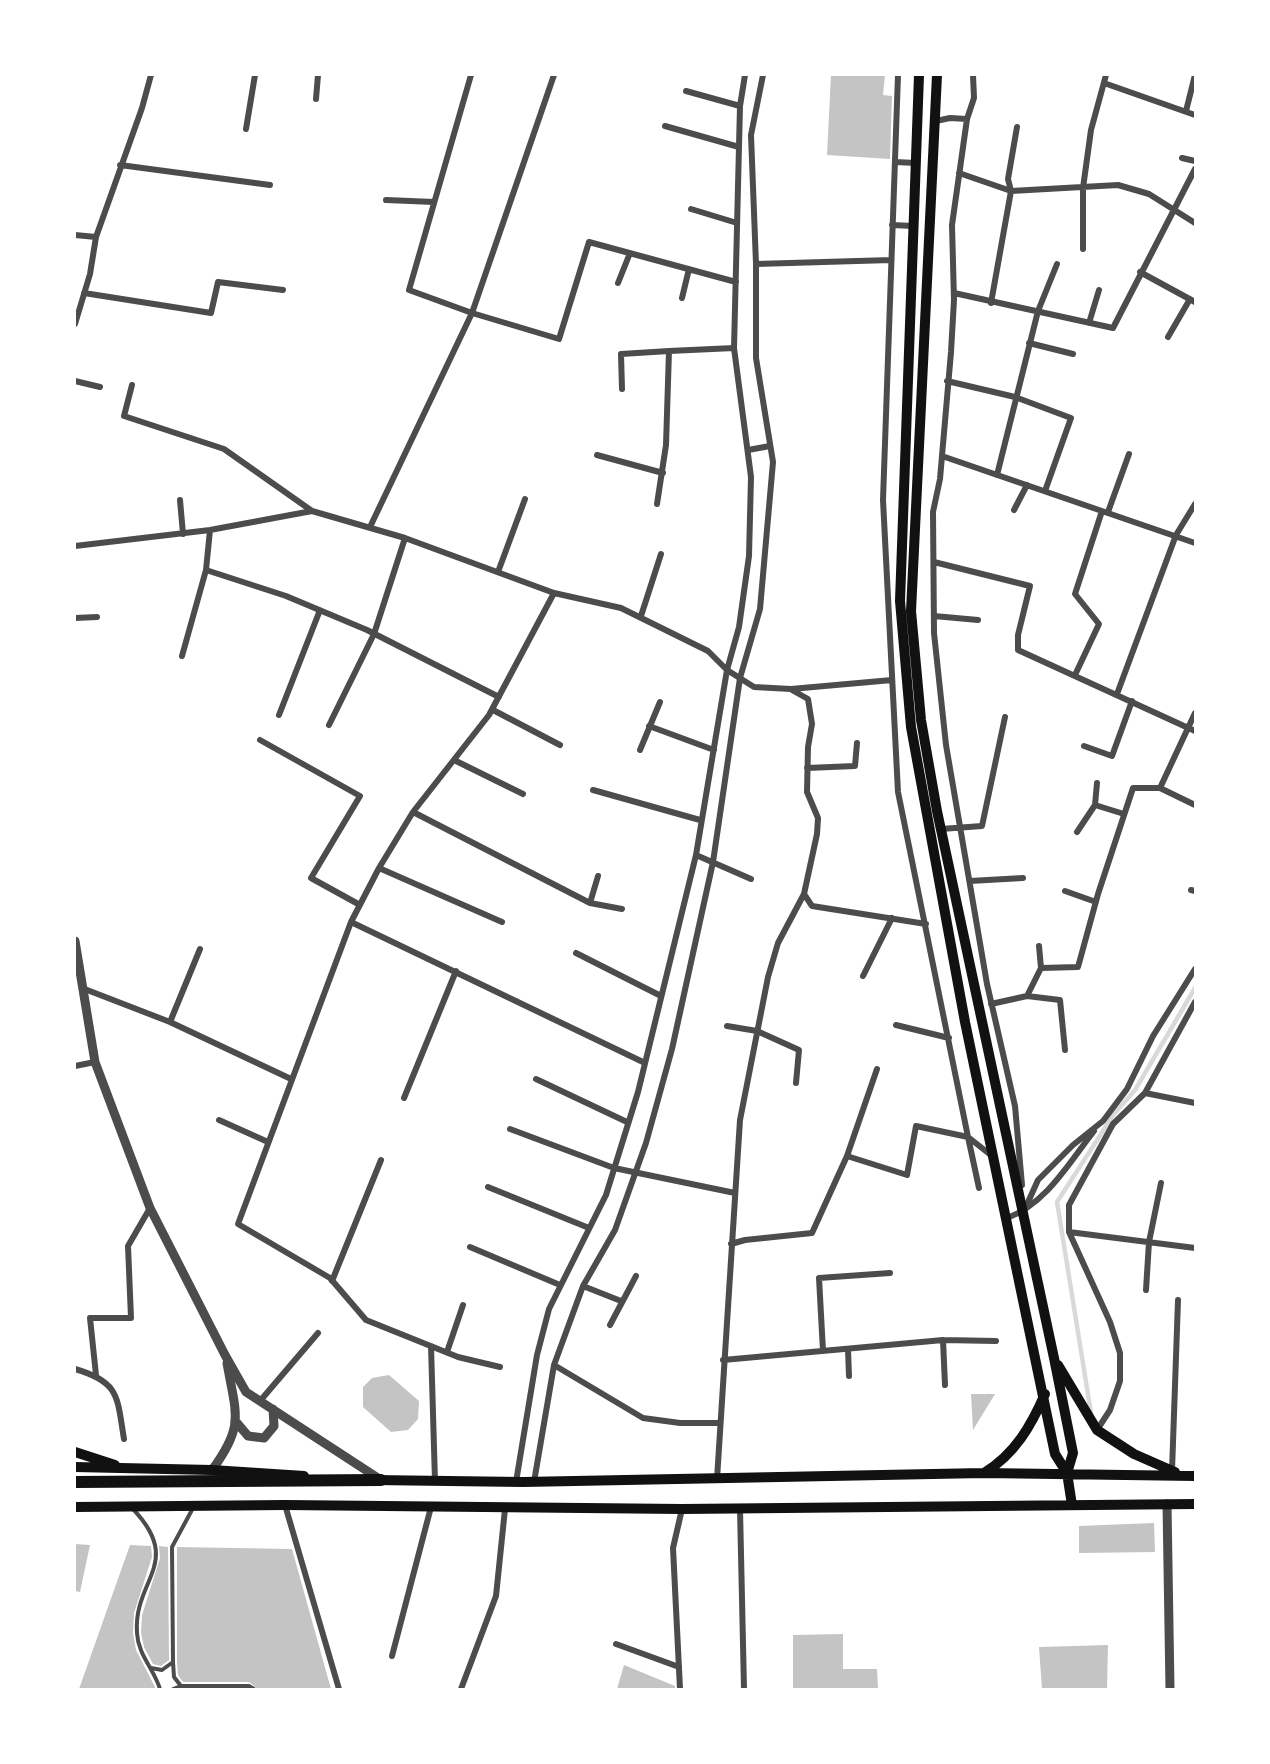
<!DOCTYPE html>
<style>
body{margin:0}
#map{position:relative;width:1270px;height:1764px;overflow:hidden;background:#fff;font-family:"Roboto Condensed",sans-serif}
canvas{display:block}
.frame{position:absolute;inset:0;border:76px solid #fff;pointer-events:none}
</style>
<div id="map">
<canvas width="1270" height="1764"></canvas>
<div class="frame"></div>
</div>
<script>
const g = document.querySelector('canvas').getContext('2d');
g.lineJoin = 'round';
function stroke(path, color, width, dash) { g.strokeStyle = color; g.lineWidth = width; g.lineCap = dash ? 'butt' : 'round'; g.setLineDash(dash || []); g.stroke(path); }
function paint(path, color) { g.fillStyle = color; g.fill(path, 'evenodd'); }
const stream = new Path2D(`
 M1091 1413 1057 1202 1114 1114 1135 1090 1195 988`);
const building = new Path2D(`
 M831 75H885L883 95 892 96 890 159 827 155Z
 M389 1375 419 1401 418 1419 408 1430 391 1432 363 1407V1387L372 1378Z
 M971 1394H995L973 1430Z
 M1154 1523 1155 1552 1079 1553V1526Z
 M75 1544 90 1545 80 1592 75 1591Z
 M130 1545 151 1546 152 1557 134 1613 133 1633 136 1650 156 1689H79Z
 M159 1546 168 1547 169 1660 161 1666 153 1664 144 1647 141 1633 142 1615 160 1558Z
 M177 1547 292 1549 331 1689H258L249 1682H183L178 1675 177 1662Z
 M843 1634V1669H877L878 1689H793V1635Z
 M1108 1645 1107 1689H1042L1039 1647Z
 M624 1665 675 1686V1689H617Z`);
const service = new Path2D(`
 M132 1508C185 1563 133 1579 137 1633 138 1655 154 1669 160 1689
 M173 1662 174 1677 181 1686
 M151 1668 162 1670 173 1662 172 1547 193 1508
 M173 1689 181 1686H249L254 1689`);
const minor = new Path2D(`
 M471 75 409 290 472 313 559 339 589 242 736 282
 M898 75 883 500 898 792 968 1137 992 1156
 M973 75 974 98 967 119 952 225 954 300 951 352 940 479 933 512 934 633 946 745 987 984 1015 1106 1022 1185
 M1104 83 1195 115
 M686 91 740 106
 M316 99 318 75
 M1186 111 1195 75
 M936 121 950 118 967 119
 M665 126 739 147
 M246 129 255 75
 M1182 158 1195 161
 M895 162 916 163
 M120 165 270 185
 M959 173 1011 191 1118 185 1149 194 1195 223
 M386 200 434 202
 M691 209 737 223
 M892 225 913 226
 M75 235 96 237
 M1083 249V188L1091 130 1106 75
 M756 264 891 260
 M1140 272 1195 302
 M618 283 630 253
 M84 293 211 313 218 282 283 290
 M954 293 1113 328 1195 169
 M682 298 689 269
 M991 303 1011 191 1008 179 1017 127
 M1089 323 1099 290
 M75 324 90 274 96 237 142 108 151 75
 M1168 337 1190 299
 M1029 343 1073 354
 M75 381 100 387
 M947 381 1015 397 1071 418 1045 491
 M132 385 124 416 224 449 312 511
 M622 389 621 354 669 351
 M748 450 770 446
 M597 455 663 473
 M942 456 1195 543
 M997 475 1038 311 1057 264
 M180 500 183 534
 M657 504 666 445 669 351 734 348
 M1014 510 1027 485
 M1108 512 1129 454
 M370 527 472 313 554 75
 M75 546 210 530 312 511 405 538 554 593 621 608 708 651 727 670 754 687 791 689 892 680
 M934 562 1030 586 1018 635V650L1195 731
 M206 570 286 596 367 630 499 697
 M498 572 525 499
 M641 616 661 554
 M934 616 978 620
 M75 618 97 617
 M182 656 206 570 210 530
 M1075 675 1099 624 1075 594 1102 511
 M1117 694 1176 535 1195 504
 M493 710 560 745
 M279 715 320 610
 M329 725 374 634 405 538
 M649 726 714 750
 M260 740 360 796 311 878 360 905
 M1084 746 1112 756 1132 701
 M640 750 660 702
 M454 760 523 794
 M807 768 855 766 857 743
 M1160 788 1195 713
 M593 790 700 820
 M1095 805 1124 814
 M413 812 590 903 622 909
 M941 829 982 826 1005 717
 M1077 832 1095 805 1097 783
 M696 855 751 879
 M379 868 502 922
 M970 881 1023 878
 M1191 890 1195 891
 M1065 891 1096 902
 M804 894 812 906 926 924
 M590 903 598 876
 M351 922 645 1063
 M1039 946 1041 968
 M576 953 661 996
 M863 976 892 918
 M82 988 170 1022 291 1079
 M1027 996 1060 1000 1065 1050
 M991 1004 1027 996 1041 968 1078 967 1098 894 1133 788H1160L1195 805
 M170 1022 200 949
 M896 1025 949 1038
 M727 1026 757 1031 799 1050 796 1083
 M75 1066 95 1062
 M536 1079 627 1122
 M1145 1093 1195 1103
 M404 1098 456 971
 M219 1120 268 1142
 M510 1129 614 1168 735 1193
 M847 1156 877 1069
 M488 1187 589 1228
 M1024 1211 1038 1180 1073 1145 1103 1121 1127 1089 1153 1036 1195 969
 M1007 1218C1046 1204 1069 1163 1094 1131
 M1069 1232 1195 1248
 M731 1244 745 1240 812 1233 847 1156 907 1175 916 1126 968 1137 979 1188
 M470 1247 560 1285
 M332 1281 381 1160
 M583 1286 621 1301
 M1146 1290 1149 1242 1161 1183
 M610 1325 636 1276
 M943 1340 945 1385
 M431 1346 435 1481
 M848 1349 849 1376
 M823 1351 819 1278 890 1273
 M447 1352 463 1305
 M723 1360 943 1340 996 1341
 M554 1365 643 1418 680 1423H720
 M500 1367 458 1357 366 1320 330 1278 238 1224 351 922 379 868 413 812 489 715 554 593
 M75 1369C120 1382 117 1397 124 1439
 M96 1375 90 1318H131L128 1246 150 1208
 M260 1401 318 1333
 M1097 1430 1110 1410 1120 1381V1353L1110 1322 1069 1232V1205L1113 1124 1145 1093 1195 1002
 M1172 1471 1178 1300
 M717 1479 740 1120 768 977 778 943 804 894 817 834 818 818 807 792 808 747 812 724 808 699 792 690
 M516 1482 537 1355 549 1309 606 1195 638 1092 696 855 727 670 739 627 749 556 751 477 734 348 740 106 745 75
 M534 1482 554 1365 583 1286 615 1230 646 1143 672 1049 713 862 740 678 760 609 773 462 756 358V264L751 135 763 75
 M285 1505 339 1689
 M740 1509 744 1689
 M616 1644 679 1667
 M392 1656 431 1507
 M461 1689 496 1596 505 1509
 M680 1689 673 1548 682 1509`);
const tertiary = new Path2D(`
 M75 941 95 1062 150 1208 225 1355 246 1392 381 1480
 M237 1423 248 1436 264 1438 274 1426 273 1409
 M212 1470C245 1425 236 1415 227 1363
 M1167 1504 1170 1689`);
const secondary = new Path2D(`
 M919 75 900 601 911 727 965 1022 1055 1454 1067 1473 1072 1505
 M937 75 911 611 921 720 937 811 1054 1358 1073 1453 1067 1473
 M1058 1365 1097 1430 1134 1454 1175 1472
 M75 1452 115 1465
 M75 1467 212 1470 304 1476
 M984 1473C1015 1454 1031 1426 1045 1394
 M373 1480 523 1482 984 1473 1195 1476
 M75 1507 285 1505 682 1509 1195 1504`);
const trunk = new Path2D(`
 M75 1482 381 1480`);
stroke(stream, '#d9d9d9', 4.5);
paint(building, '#c4c4c4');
stroke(service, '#4c4c4c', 4);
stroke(minor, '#4c4c4c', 6);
stroke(tertiary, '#4c4c4c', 9);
stroke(secondary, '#111', 10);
stroke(trunk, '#111', 12);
</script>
